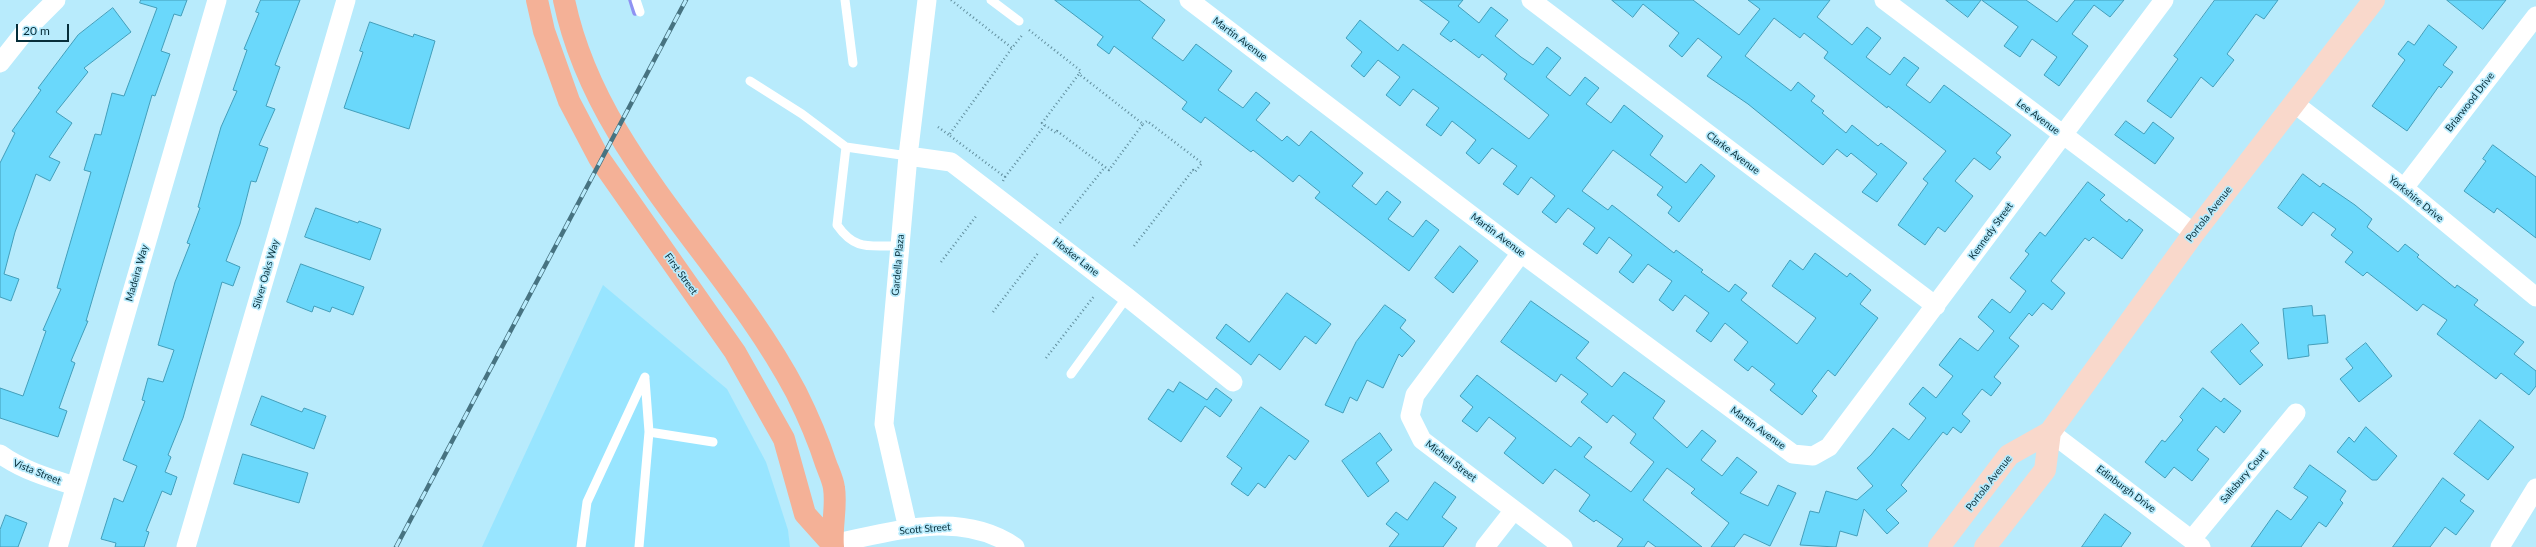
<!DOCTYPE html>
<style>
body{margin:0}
#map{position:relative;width:2536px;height:547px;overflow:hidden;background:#b8ebfc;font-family:Lato,sans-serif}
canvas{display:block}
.scale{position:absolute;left:16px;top:24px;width:53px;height:18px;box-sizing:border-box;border:2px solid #062e3a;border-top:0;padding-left:5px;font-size:12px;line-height:14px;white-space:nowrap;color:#062e3a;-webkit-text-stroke:3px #b8ebfc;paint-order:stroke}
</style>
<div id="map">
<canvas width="2536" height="547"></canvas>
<div class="scale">20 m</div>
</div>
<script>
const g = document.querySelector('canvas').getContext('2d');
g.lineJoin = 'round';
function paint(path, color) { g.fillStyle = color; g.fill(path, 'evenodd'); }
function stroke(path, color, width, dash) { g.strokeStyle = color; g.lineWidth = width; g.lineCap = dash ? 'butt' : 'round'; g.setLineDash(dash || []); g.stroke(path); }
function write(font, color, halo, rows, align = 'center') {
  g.font = font + ' Lato,sans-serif'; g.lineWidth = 3.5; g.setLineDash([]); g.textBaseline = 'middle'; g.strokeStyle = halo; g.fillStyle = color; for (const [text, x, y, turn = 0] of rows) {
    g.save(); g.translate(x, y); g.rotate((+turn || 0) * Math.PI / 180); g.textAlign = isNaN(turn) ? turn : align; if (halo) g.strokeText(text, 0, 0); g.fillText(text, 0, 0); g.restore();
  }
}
const built = new Path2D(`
 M603 285 727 389 766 462 788 530 790 547H482Z`);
const stream = new Path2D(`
 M631 0 635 13`);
const building = new Path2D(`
 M141 0H187L181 16 174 14 161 51 170 54 155 96 152 95 86 321H88L71 361 75 363 59 408 67 411 58 437 0 418V388L23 396 46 331 43 330 61 289 57 288 91 172 84 170 95 134 101 135 112 93 124 96 157 8 140 3Z
 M261 0H300L275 65 280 67 266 106 275 109 259 145 268 148 256 182 251 181 240 224 226 261 240 267 233 286 222 282 183 418 168 455 171 457 165 472 177 477 171 495 162 491 146 531 149 532 144 547H115L116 543 101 539 114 498 123 502 137 466 123 460 145 401 142 400 148 378 163 382 174 350 158 345 175 282 190 244 187 243 200 208 198 207 221 127 237 91 233 90 247 50 244 49 259 13 256 12Z
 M1055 0H1139L1165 20 1152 38 1183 61 1196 44 1232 71 1218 90 1243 108 1256 92 1270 103 1256 120 1282 141 1287 136 1299 146 1311 131 1363 173 1352 186 1376 205 1387 191 1401 202 1388 219 1413 237 1426 220 1439 230 1409 271 1315 198 1320 192 1299 175 1293 182 1253 150 1251 152 1205 117 1201 123 1182 109 1187 102 1114 46 1109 54 1097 45 1103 37Z
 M1420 0H1463L1458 6 1479 23 1491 7 1508 20 1495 36 1521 57 1533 65 1547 47 1561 58 1546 77 1570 96 1585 77 1599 88 1586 104 1611 123 1624 105 1663 136 1650 155 1686 183 1701 164 1715 176 1679 222 1668 213 1672 207 1657 195 1663 187 1613 150 1582 191 1608 210 1612 205 1674 253 1676 250 1703 270 1701 272 1729 292 1735 284 1747 293 1741 300 1797 344 1816 318 1772 286 1790 260 1803 270 1815 253 1847 277 1850 273 1871 290 1860 304 1878 318 1835 376 1828 370 1812 391 1817 396 1802 415 1770 390 1775 384 1752 366 1748 371 1734 360 1748 342 1725 323 1711 342 1696 331 1709 313 1685 295 1673 311 1659 300 1672 281 1648 264 1633 283 1619 272 1632 255 1609 237 1597 254 1583 244 1595 228 1568 208 1556 223 1542 212 1555 196 1531 177 1518 195 1503 184 1517 166 1492 148 1479 164 1466 153 1476 140 1452 121 1441 136 1426 125 1439 108 1413 89 1400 106 1386 95 1400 77 1378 60 1364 77 1351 66 1362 52 1346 38 1360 20 1398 51 1403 44 1529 139 1549 115 1504 79 1507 74 1482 54 1479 58 1454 39 1451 42 1440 34 1449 22Z
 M1612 0H1693L1739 35 1760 9 1748 0H1830L1817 17 1852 45 1867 27 1881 38 1866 57 1890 75 1904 57 1919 68 1906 85 1930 103 1944 85 2011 135 1996 153 2001 157 1990 170 1974 158 1955 181 1973 196 1945 232 1938 227 1925 245 1898 225 1928 183 1923 179 1946 151 1888 106 1887 108 1824 58 1828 52 1804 33 1800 38 1774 18 1745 56 1791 91 1798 82 1815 96 1811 101 1824 111 1822 113 1846 133 1852 125 1878 146 1881 143 1907 163 1877 202 1862 192 1877 174 1851 153 1847 157 1837 149 1823 165 1748 104 1707 76 1722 57 1698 38 1682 57 1669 46 1679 33 1643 4 1633 17Z
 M1946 0H1981L1968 17Z
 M1982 0H2026L2057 22 2075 0H2124L2110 17 2094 5 2072 34 2088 46 2059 86 2044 75 2057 57 2032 39 2020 57 2004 46 2018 27Z
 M2215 0H2278L2264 19 2256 14 2227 54 2234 60 2213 87 2201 77 2171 118 2147 101 2178 59 2174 56Z
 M2447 0H2506L2483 29Z
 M113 8 131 32 84 68 88 72 56 112 72 123 49 157 60 162 50 181 36 174 15 232 4 274 19 279 11 301 0 297V163L15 133 12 131 41 90 38 88 78 35Z
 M370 22 413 37 414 34 435 41 409 129 344 108 363 52 360 51Z
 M2429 25 2457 47 2443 65 2453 72 2441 88 2439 86 2407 131 2372 106 2405 60 2398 54 2408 41 2414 45Z
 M2126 121 2144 134 2153 122 2174 138 2155 164 2115 135Z
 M2493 145 2536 177V238L2497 208 2494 213 2464 191 2486 161 2483 159Z
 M2303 174 2320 187 2323 183 2355 205 2372 219 2367 227 2398 252 2405 244 2419 255 2417 257 2455 288 2457 285 2478 300 2474 305 2524 342 2514 354 2536 371V386L2529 395 2501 373 2496 379 2437 334 2447 320 2423 304 2417 311 2367 272 2363 276 2345 262 2353 252 2331 235 2336 229 2313 212 2302 226 2278 208Z
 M2088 182 2105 195 2100 200 2127 222 2129 219 2143 230 2122 259 2093 237 2089 241 2085 238 2051 281 2065 293 2052 310 2043 303 2032 316 2029 313 2009 338 2019 346 1994 377 2001 383 1991 396 1982 389 1962 414 1970 421 1961 433 1953 427 1947 435 1943 432 1901 485 1907 491 1886 510 1899 523 1887 534 1864 509 1857 536 1840 531 1836 547 1800 545 1810 511 1819 513 1826 491 1857 500 1873 486 1857 468 1871 455 1893 428 1909 440 1926 418 1909 404 1923 387 1936 398 1953 376 1939 365 1960 338 1978 351 1994 331 1978 317 1992 299 2010 313 2026 291 2010 278 2029 254 2025 251 2040 232 2045 236Z
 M316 208 358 223 359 221 381 229 370 260 305 237Z
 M1460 246 1478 261 1453 293 1435 278Z
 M301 264 364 287 353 315 332 307 330 312 314 306 312 312 287 302Z
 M1287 293 1331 324 1316 344 1305 336 1280 370 1259 354 1251 365 1216 338 1226 324 1249 342Z
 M1531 301 1589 342 1576 358 1612 387 1624 372 1665 401 1653 418 1687 448 1702 430 1716 441 1701 460 1722 476 1737 457 1757 472 1740 493 1768 506 1778 485 1796 493 1770 546 1744 534 1734 547H1711L1729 523 1691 493 1695 489 1667 468 1643 500 1702 547H1656L1648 541 1644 547H1617L1623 539 1596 520 1594 522 1579 511 1590 495 1555 469 1543 484 1504 453 1516 438 1489 417 1477 432 1462 421 1473 407 1460 396 1477 375 1571 447 1579 437 1592 447 1584 457 1631 492 1654 462 1630 443 1636 434 1613 415 1607 423 1581 402 1588 394 1561 374 1556 382 1501 342Z
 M1385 305 1406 320 1400 328 1415 341 1402 357 1399 354 1383 388 1367 380 1357 401 1350 397 1343 413 1325 405 1356 342Z
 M2312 306 2313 316 2325 315 2328 343 2308 345 2309 356 2288 359 2283 309Z
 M2242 324 2259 343 2250 351 2263 365 2240 385 2211 352Z
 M2366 343 2392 376 2359 402 2340 379 2353 368 2346 359Z
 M1180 382 1207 400 1216 388 1232 400 1220 417 1205 406 1181 442 1148 419 1168 389 1173 392Z
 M2203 388 2221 402 2224 398 2241 411 2224 433 2216 426 2197 450 2209 459 2192 481 2174 467 2165 478 2145 462 2162 440 2165 442 2183 420 2180 417Z
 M262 396 302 412 304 408 326 416 314 449 251 425Z
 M1261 407 1309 441 1295 460 1289 455 1265 488 1258 483 1248 496 1231 484 1242 468 1227 457Z
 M2480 420 2514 447 2488 480 2454 454Z
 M2366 427 2397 456 2377 480H2372L2337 452 2349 437 2354 442Z
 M1380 433 1392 450 1376 463 1389 481 1368 497 1342 461Z
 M243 454 308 473 299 503 234 484Z
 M2310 465 2346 491 2340 500 2343 503 2326 527 2319 522 2301 547H2251L2277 510 2291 520 2308 497 2294 488Z
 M2443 478 2465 495 2460 501 2474 511 2456 535 2445 527 2430 547H2393Z
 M1435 482 1456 497 1442 517 1457 528 1443 547H1389L1399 534 1386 524 1396 512 1407 520Z
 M2105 514 2131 533 2121 547H2082Z
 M6 515 27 523 18 547H0V530Z`);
const path = new Path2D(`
 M951 0 1012 48 1023 34
 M1029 30 1081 71 1079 74
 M938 127 949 135
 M1005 177 1045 125
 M1003 181 1005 177 949 135 1012 48
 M1060 223 1105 167 1109 170 1143 124 1079 74 1042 123 1056 133 1057 131 1105 167
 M1134 246 1193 170 1195 172 1202 163 1147 121 1143 124
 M941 262 977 215
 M993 312 1039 252
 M1046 358 1095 295`);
const service = new Path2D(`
 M636 0 640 12
 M845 0 853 63
 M991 0 1019 21
 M750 81 802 114 846 147 908 156
 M846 147 837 225C856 252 870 245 900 246
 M1071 374 1127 297
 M649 432 713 442
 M581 547 587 502 645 377
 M639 547 649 432 645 379`);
const minor = new Path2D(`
 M1189 0 1521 253 1793 454 1813 456 1829 447 2164 0
 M1531 0 1936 306
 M1884 0 2194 233
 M0 63 27 29 56 0
 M2295 104 2404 188 2536 297
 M908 156 951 162 1127 297 1233 382
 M2404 188 2536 16
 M1521 253 1415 395 1410 416 1422 440 1563 547
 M2050 432 2201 547
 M0 454C22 470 49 478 75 486
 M908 529 884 424 908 156 927 0
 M2192 539 2296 413
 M832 544C892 532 960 509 1015 547
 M58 547 217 0
 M186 547 346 0
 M1485 547 1514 510
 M2500 547 2536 488`);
const secondary = new Path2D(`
 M1939 547 2009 455 2050 432 2194 233 2374 0
 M1985 547 2045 470 2050 432`);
const primary = new Path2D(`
 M537 0 544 31 569 101 599 158 735 352 784 439 805 514 832 544
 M564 0C596 154 725 257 796 392 808 416 818 439 826 464 829 472 833 480 834 488 837 507 831 528 833 547`);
const rail = new Path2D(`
 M396 547 686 0`);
const streetNames = [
 ["Martin Avenue",1240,39,37],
 ["Briarwood Drive",2470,102,-52],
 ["Lee Avenue",2038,117,37],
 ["Clarke Avenue",1733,153,37],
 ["Yorkshire Drive",2416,199,39],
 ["Portola Avenue",2209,214,-52],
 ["Kennedy Street",1991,231,-54],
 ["Martin Avenue",1498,235,37],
 ["Hosker Lane",1076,257,38],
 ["Gardella Plaza",898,265,-85],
 ["Madeira Way",137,273,-74],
 ["Silver Oaks Way",266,274,-74],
 ["First Street",681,274,54],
 ["Martin Avenue",1758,428,36],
 ["Michell Street",1451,461,37],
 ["Vista Street",37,472,22],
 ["Salisbury Court",2244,476,-50],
 ["Portola Avenue",1989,483,-52],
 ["Edinburgh Drive",2126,489,37],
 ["Scott Street",925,529,-5]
];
paint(built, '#98e5ff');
stroke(stream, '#8f92f2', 5.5);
paint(building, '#6ad8fb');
stroke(building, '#439eba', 1);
stroke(path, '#618e9d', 2.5, [1, 3]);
stroke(service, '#fff', 9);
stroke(minor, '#fff', 19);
stroke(secondary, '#f9d8cb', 22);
stroke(primary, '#f4b197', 22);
stroke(rail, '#477381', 4.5);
stroke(rail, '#b8ebfc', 3, [9]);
write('10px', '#062e3a', '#b8ebfc', streetNames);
</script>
